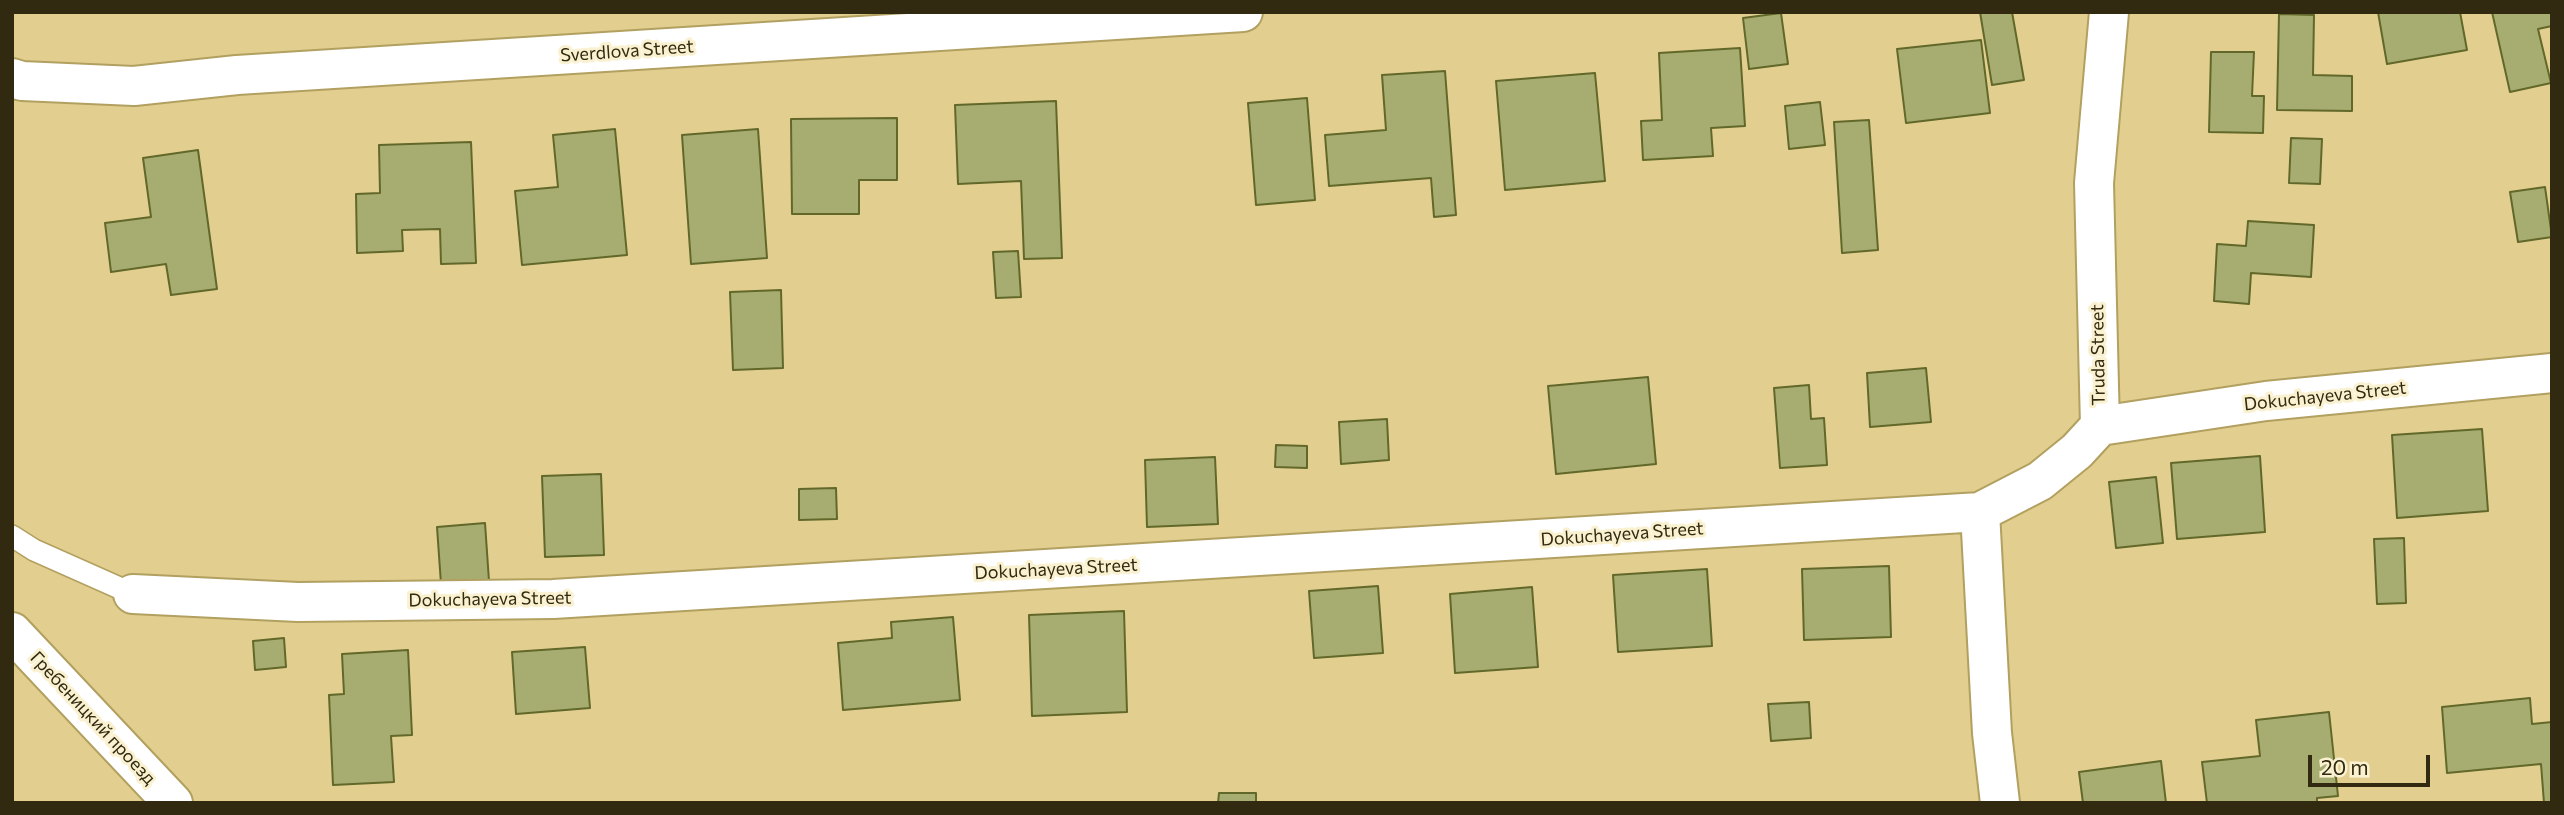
<!DOCTYPE html>
<meta charset="utf-8">
<style>
body{margin:0}
#map{position:relative;width:2564px;height:815px;overflow:hidden;background:#e2cf8f;font-family:Commissioner,sans-serif}
canvas{display:block}
.frame{position:absolute;inset:0;border:14px solid #322a10;pointer-events:none}
.scale{position:absolute;left:2308px;top:755px;width:122px;height:32px;box-sizing:border-box;border:4px solid #322a10;border-top:0;padding-left:9px;font-size:21px;line-height:24px;white-space:nowrap;color:#322a10;-webkit-text-stroke:5px #faf1d1;paint-order:stroke}
</style>
<div id="map">
<canvas width="2564" height="815"></canvas>
<div class="frame"></div>
<div class="scale">20 m</div>
</div>
<script>
const g = document.querySelector('canvas').getContext('2d');
g.lineJoin = 'round';
function paint(path, color) { g.fillStyle = color; g.fill(path, 'evenodd'); }
function stroke(path, color, width, dash) { g.strokeStyle = color; g.lineWidth = width; g.lineCap = dash ? 'butt' : 'round'; g.setLineDash(dash || []); g.stroke(path); }
function write(font, color, halo, rows, align = 'center') {
  g.font = font + ' Commissioner,sans-serif'; g.lineWidth = 6; g.setLineDash([]); g.textBaseline = 'middle'; g.strokeStyle = halo; g.fillStyle = color; for (const [text, x, y, turn = 0] of rows) {
    g.save(); g.translate(x, y); g.rotate((+turn || 0) * Math.PI / 180); g.textAlign = isNaN(turn) ? turn : align; if (halo) g.strokeText(text, 0, 0); g.fillText(text, 0, 0); g.restore();
  }
}
const building = new Path2D(`
 M1980 12H2012L2024 80 1992 85Z
 M2378 12H2460L2467 50 2387 64Z
 M2492 12H2552V26L2538 29 2551 83 2510 92Z
 M1781 13 1788 64 1749 69 1743 18Z
 M2279 14 2314 15 2313 75 2352 76V111L2277 110Z
 M1981 40 1990 113 1906 123 1897 49Z
 M1740 48 1745 126 1711 128 1713 156 1643 160 1641 121 1662 120 1659 53Z
 M2211 52H2254L2252 96H2264L2263 133 2209 132Z
 M1445 71 1456 215 1434 217 1431 178 1329 186 1325 135 1386 130 1382 75Z
 M1595 73 1605 181 1505 190 1496 81Z
 M1307 98 1315 200 1256 205 1248 103Z
 M1056 101 1062 258 1024 259 1021 181 958 184 955 105Z
 M1820 102 1825 145 1789 149 1785 106Z
 M897 118V180H859V214H792L791 119Z
 M1869 120 1878 250 1842 253 1834 122Z
 M615 129 627 255 522 265 515 191 558 187 553 135Z
 M758 129 767 258 691 264 682 135Z
 M2291 138 2322 139 2320 184 2289 183Z
 M471 142 476 263 441 264 440 229 402 230 403 251 357 253 356 194 380 193 379 145Z
 M198 150 217 289 171 295 166 264 111 272 105 223 151 217 143 158Z
 M2545 187 2552 237 2518 242 2510 192Z
 M2248 221 2314 225 2311 277 2251 273 2249 304 2214 301 2217 244 2246 246Z
 M1018 251 1021 297 996 298 993 252Z
 M781 290 783 368 733 370 730 292Z
 M1926 368 1931 422 1870 427 1867 373Z
 M1648 377 1656 464 1556 474 1548 386Z
 M1809 385 1811 419 1824 418 1827 465 1780 468 1774 388Z
 M1387 419 1389 460 1341 464 1339 422Z
 M2482 429 2488 511 2397 518 2392 435Z
 M1276 445 1307 446V468L1275 467Z
 M2260 456 2265 532 2177 539 2171 463Z
 M1215 457 1218 524 1147 527 1145 460Z
 M601 474 604 555 545 557 542 476Z
 M2156 477 2163 543 2116 548 2109 482Z
 M836 488 837 519 799 520V489Z
 M485 523 489 581 441 584 437 527Z
 M2404 538 2406 603 2377 604 2374 539Z
 M1889 566 1891 637 1804 640 1802 569Z
 M1707 569 1712 646 1618 652 1613 575Z
 M1378 586 1383 653 1314 658 1309 591Z
 M1532 587 1538 667 1455 673 1450 594Z
 M1124 611 1127 712 1032 716 1029 615Z
 M953 617 960 700 843 710 838 643 892 638 891 622Z
 M284 638 286 667 255 670 253 641Z
 M585 647 590 708 516 714 512 652Z
 M408 650 412 735 391 736 394 782 333 785 329 695 344 694 342 654Z
 M2530 698 2532 724 2552 722V803H2544L2541 764 2447 773 2442 707Z
 M1809 702 1811 738 1771 741 1768 704Z
 M2329 712 2338 796 2317 798V803H2207L2202 762 2260 756 2256 720Z
 M2161 761 2166 803H2083L2079 772Z
 M1219 793H1256V803H1218Z`);
const lane = new Path2D(`
 M12 536 34 550 133 594`);
const street = new Path2D(`
 M12 78 22 81 134 86 237 75 1243 12
 M2100 426 2266 401 2552 373
 M133 594 298 602 553 599 1980 512
 M12 632 173 803
 M2000 803 1992 733 1980 512 2040 481 2077 451 2100 426 2094 183 2109 12`);
const streetNames = [
 ["Sverdlova Street",627,51,-4],
 ["Truda Street",2098,355,-91],
 ["Dokuchayeva Street",2325,396,-6],
 ["Dokuchayeva Street",1622,534,-4],
 ["Dokuchayeva Street",1056,569,-3],
 ["Dokuchayeva Street",490,599,-1],
 ["Гребеницкий проезд",93,718,47]
];
paint(building, '#a7ad71');
stroke(building, '#626829', 2);
stroke(lane, '#b2a060', 24);
stroke(street, '#b2a060', 42);
stroke(lane, '#fff', 21);
stroke(street, '#fff', 38);
write('18px', '#322a10', '#faf1d1', streetNames);
</script>
